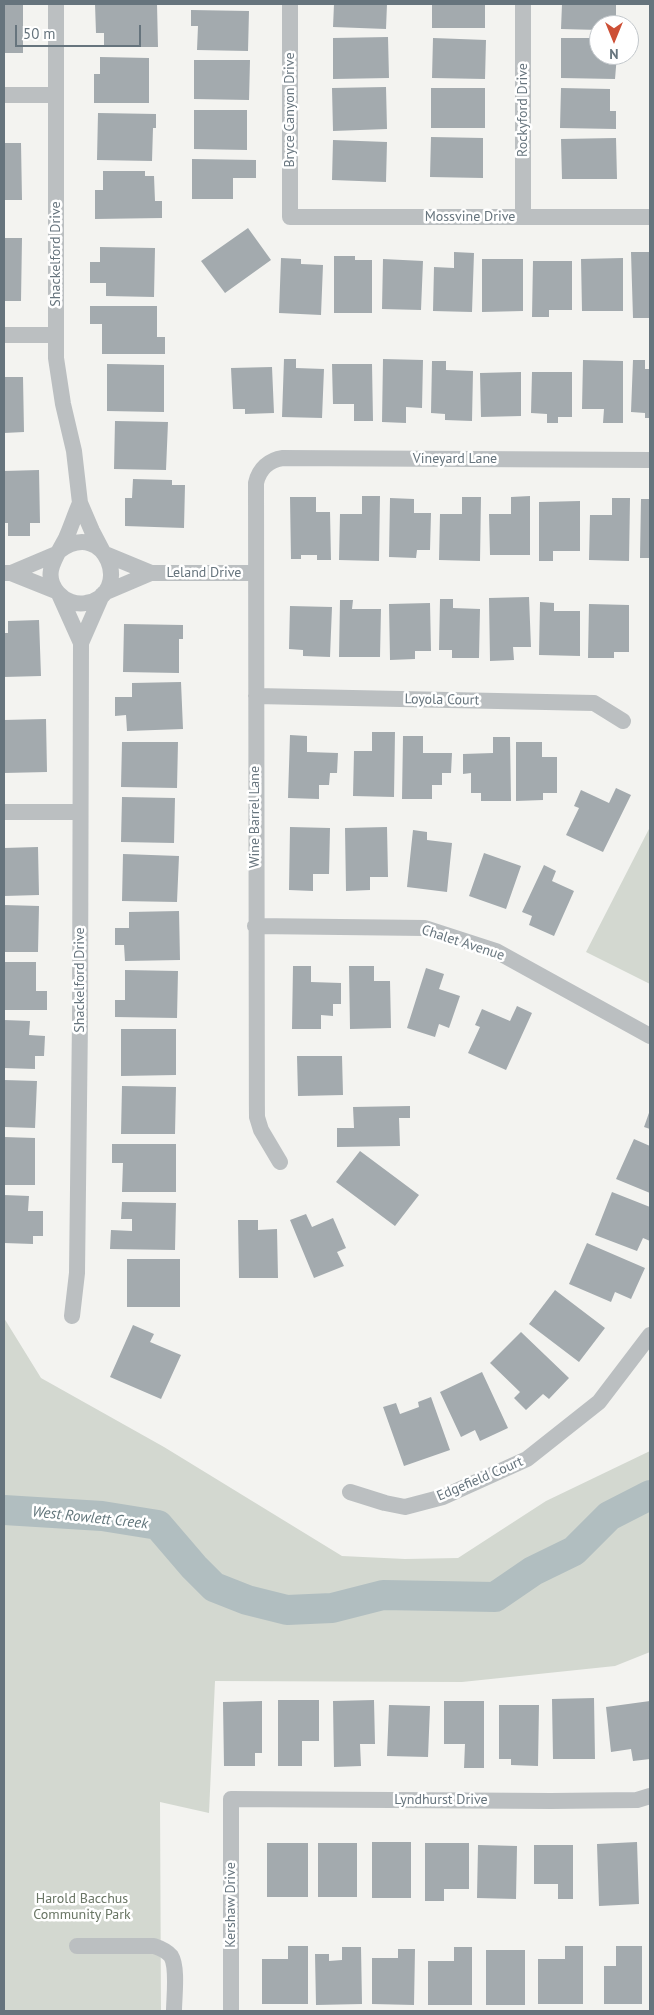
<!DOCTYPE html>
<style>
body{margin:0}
#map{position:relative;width:654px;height:2015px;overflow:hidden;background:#f3f3f0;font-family:"PT Sans",sans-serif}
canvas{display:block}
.frame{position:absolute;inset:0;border:5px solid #66747d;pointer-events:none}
.north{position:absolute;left:589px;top:15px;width:50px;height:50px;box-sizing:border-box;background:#fff;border:1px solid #c2c7cb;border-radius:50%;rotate:180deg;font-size:14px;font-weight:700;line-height:20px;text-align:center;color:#66747d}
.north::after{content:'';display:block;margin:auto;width:18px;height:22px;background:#cd5036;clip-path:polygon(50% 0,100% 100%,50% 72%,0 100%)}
.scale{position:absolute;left:15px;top:25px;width:126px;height:22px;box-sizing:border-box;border:2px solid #66747d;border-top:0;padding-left:6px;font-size:15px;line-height:18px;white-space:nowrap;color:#66747d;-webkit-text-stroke:4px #fff;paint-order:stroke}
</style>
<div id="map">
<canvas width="654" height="2015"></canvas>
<div class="frame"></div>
<div class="north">N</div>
<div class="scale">50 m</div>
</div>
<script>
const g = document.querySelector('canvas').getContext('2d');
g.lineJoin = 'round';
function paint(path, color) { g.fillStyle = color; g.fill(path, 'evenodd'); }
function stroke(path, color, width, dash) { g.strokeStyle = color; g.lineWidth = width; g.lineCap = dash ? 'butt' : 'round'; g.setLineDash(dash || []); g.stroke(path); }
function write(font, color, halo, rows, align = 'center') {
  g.font = font + ' "PT Sans",sans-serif'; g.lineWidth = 5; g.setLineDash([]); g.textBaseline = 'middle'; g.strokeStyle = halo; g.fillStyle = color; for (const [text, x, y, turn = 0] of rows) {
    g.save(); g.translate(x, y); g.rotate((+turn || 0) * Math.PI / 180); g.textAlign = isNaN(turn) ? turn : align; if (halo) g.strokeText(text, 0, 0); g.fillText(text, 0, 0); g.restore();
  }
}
const green = new Path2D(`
 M650 827V984L586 952Z
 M4 1318 41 1378 164 1447 342 1556 405 1559 458 1558 546 1501 650 1451V1652L615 1666 462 1682 215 1681 209 1813 160 1802 161 2011H4Z`);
const river = new Path2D(`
 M4 1510 102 1516 158 1525 194 1567 214 1587 247 1600 287 1610 332 1608 383 1595 495 1597 533 1571 574 1551 609 1516 650 1495`);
const building = new Path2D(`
 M4 4H23V53H4Z
 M95 4H157L158 47H104V33H96Z
 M334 4H387L386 29 333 27Z
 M432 4H485V28H432Z
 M562 4H616V25H599V30L561 29Z
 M191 10 249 11 248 51 197 50 198 26H191Z
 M388 37 389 78 333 79V38Z
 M433 38 486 40 485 79 432 78Z
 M561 38H599V55H617L615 79 561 78Z
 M100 57 149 58V103H94V74H100Z
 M194 60H250L249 100 194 99Z
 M386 87 387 129 333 131 332 88Z
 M431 88H485V128H431Z
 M561 88 610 89V111H616V129L560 128Z
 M194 110H247V150L194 149Z
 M98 113 156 114V128H153L152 161 97 160Z
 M431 137 483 138V178L430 177Z
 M616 138 617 179H562L561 139Z
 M333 140 387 142 386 182 332 180Z
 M4 143H21L22 200H4Z
 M192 159 256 160V178H233V199H192Z
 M103 171H145V176H154L155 201H162V218L95 219V190H103Z
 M248 228 271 260 225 293 201 261Z
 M4 238H22L21 301H4Z
 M100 247 155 248 154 297 106 296V283H90V262H100Z
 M454 252 474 253 472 312 433 311 434 267 454 268Z
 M631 252H650V318H633Z
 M334 256H355V260H372V313H334Z
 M281 258 301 259V264L323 265 321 315 279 313Z
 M623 258V311H582L581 259Z
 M383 259 423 261 421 310 382 309Z
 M482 259H523V311L482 312Z
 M533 261H572V310H549V317H532Z
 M90 306H157V337H165V354H102V324H90Z
 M284 359H296V368L324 369 322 418 282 417Z
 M383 359 423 360 422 408 406 407V423L382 422Z
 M583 360 623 361V423H603L604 409H582Z
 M633 360H645V369H650V418H645V413L631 412Z
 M432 361H446V370L473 371 472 421 445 420V414L431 413Z
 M107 364 164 365V412L107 411Z
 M332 364H372L373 421H354V404H333Z
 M272 367 274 413 245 414V409H233L231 368Z
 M521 372V416L481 417 480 373Z
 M532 372H572V417H558V423H547V414L531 413Z
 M4 377H23L24 432 4 433Z
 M115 421 168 422 166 470 114 469Z
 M39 470 40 523H30V536H8V523H4V471Z
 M133 479 172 480V485H185L184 528 125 526V498H132Z
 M362 496H380L379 561 339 560 340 514H362Z
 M530 496V555H490L489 514H511V497Z
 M290 497H316V512H330L331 560H317V555H301V559H291Z
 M462 497H481L480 561 439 560 440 514H462Z
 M390 498 414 499V513H431L430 550H417L416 558 389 557Z
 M612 498H630L629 561 589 560 590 515H612Z
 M641 499H650V558H640Z
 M580 501V551H553V561H539V502Z
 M529 597 531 647H513L514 660 490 661 489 598Z
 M440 599H453V608L480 609 479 658H452V650H439Z
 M340 600H353L352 609H381L380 657H339Z
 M540 602 554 603V611H580V656L539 655Z
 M430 603 431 651H415V659L390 660 389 604Z
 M589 604 629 605V652H614V658H588Z
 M290 606 332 607 330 657 303 656V650L289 649Z
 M39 620 41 676 4 677V633H8V621Z
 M124 624 183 625V639H179V673L123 672Z
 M181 682 183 729 127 731 126 715 115 716V697H132V683Z
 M46 719 47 772 4 773V720Z
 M372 732H395L394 797 353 796 354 751H372Z
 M290 735 307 736V752L338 753 337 773H330L329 785H319V799L288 798Z
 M403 736H423V753H452L451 773H442V785H432V799H402Z
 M493 737H510L511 801H481V793H471V773L463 774V754L493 753Z
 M122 742H178L177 788 121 787Z
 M516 742H542V757H557V793H543V800L516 801Z
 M616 788 631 795 603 852 566 835 579 808 574 806 581 790 609 803Z
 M122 797 175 798 174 843 121 842Z
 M290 827 330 828 329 874H313V891L289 890Z
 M387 827 388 877H370V890L346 891 345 828Z
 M413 830 427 832V840L452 843 447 892 407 887Z
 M38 847 39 895 4 896V848Z
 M484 853 521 866 506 909 469 896Z
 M123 854 179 856 177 902 122 901Z
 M544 865 556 871 552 881 574 891 554 936 529 925 532 916 522 912Z
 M4 905 39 906 38 952H4Z
 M179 911 180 960 125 961 124 945H115V928H129V912Z
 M4 962H36V991H47V1010H4Z
 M293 966H311V982L341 983V1004H333V1016L321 1015V1029H292Z
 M349 966H374V981H390L391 1028 350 1029Z
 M426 968 444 974 439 989 460 996 449 1028 439 1024 435 1037 407 1028Z
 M125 970 178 971 177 1018 115 1017V1000H125Z
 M517 1006 532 1013 506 1070 468 1053 480 1027 475 1025 482 1009 510 1021Z
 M4 1020 30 1021 29 1035 45 1036 44 1056H35V1069L4 1068Z
 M121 1029H176V1075L121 1076Z
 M297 1056H342L343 1095 298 1096Z
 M4 1080 37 1081 35 1128 4 1127Z
 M122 1086 176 1087 175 1134H121Z
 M410 1106V1118H399L400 1146 337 1147V1128H354L353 1107Z
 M650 1110V1129L644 1127Z
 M4 1137 35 1138V1185H4Z
 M634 1139 650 1146V1193L616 1179Z
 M112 1144H176V1192H122L123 1163H112Z
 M360 1151 419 1195 395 1226 336 1182Z
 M612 1192 650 1207V1241L643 1238 637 1251 595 1235Z
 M4 1195 29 1196 28 1211H43V1236H33V1244L4 1243Z
 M122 1202 176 1203 175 1250 110 1249 111 1230 132 1231V1219H121Z
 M306 1214 312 1227 333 1218 346 1248 337 1252 344 1266 314 1278 290 1220Z
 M238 1220H258V1230L277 1229 278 1278H239Z
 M587 1243 645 1268 631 1299 615 1292 611 1302 569 1284Z
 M127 1259H180V1307H127Z
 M555 1290 605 1328 579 1362 529 1324Z
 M133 1325 154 1334 150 1342 181 1355 161 1399 110 1377Z
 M521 1332 569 1378 549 1399 543 1394 526 1410 514 1398 520 1392 490 1363Z
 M482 1372 508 1428 480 1441 475 1430 461 1437 440 1392Z
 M431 1397 450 1450 404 1466 383 1407 396 1403 400 1414 419 1407 418 1402Z
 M594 1698 595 1759H553L552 1699Z
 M278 1700H319V1741H302V1766H278Z
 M374 1700 375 1744H360L361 1766 334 1767 333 1701Z
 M262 1701V1753H255V1766H224L223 1702Z
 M444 1701H484V1768H464L465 1744H444Z
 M650 1701V1759L633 1761 631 1749 611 1752 606 1707Z
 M389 1705 430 1706 428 1757 387 1756Z
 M499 1705H539L538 1766 511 1765V1759H499Z
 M372 1842H411V1898H372Z
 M637 1842 639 1904 599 1906 597 1844Z
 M267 1843H308V1897H267Z
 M318 1843H357V1897H318Z
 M425 1843H469V1889H444V1901H425Z
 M478 1845 517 1846 516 1899 477 1898Z
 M534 1845H573V1899H558V1884H534Z
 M288 1946H308V2004H262V1959H288Z
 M565 1946H583V2004H538V1959H565Z
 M616 1946H642V2004H604V1966H616Z
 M342 1947H361L362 2004 316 2005 315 1954H329V1961L342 1960Z
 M454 1947H472V2005H428V1961H454Z
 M398 1949H415L414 2005 372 2004V1958H398Z
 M486 1950H525V2005H486Z`);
const minor = new Path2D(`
 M56 4V358L63 404 74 451 80 503 92 531 103 552
 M290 4V217H650
 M4 95H56
 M523 217V4
 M4 335H55
 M59 551C106 516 134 595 86 603 76 605 65 601 58 593 41 574 57 556 66 538 71 527 75 514 80 503
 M105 554 151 573
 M4 573H11L56 591
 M11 573 56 554
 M104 593 151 573H256
 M59 594 81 643 80 1020 77 1273 72 1316
 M81 643 102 595
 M256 696 594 703 623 721
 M4 812H80
 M255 926 425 928 496 951 650 1036
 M280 1162 261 1130 257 1117C255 906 255 695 256 483 259 469 269 460 283 458L650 460
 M350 1492 385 1503 405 1507 443 1497 527 1459 599 1402 650 1335
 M77 1946H154C160 1948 167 1951 171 1956 178 1967 174 1998 174 2011
 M231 2011V1799L551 1801 637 1800 650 1796`);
const streetNames = [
 ["Bryce Canyon Drive",290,110,-90],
 ["Rockyford Drive",523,110,-90],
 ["Mossvine Drive",470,217],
 ["Shackelford Drive",56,254,-90],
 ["Vineyard Lane",455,459],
 ["Leland Drive",204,573],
 ["Loyola Court",442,700,1],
 ["Wine Barrel Lane",255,817,-90],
 ["Chalet Avenue",463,943,18],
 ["Shackelford Drive",80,980,-90],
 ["Edgefield Court",480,1479,-23],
 ["Lyndhurst Drive",441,1800],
 ["Kershaw Drive",231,1905,-90]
];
const parkNames = [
 ["Harold Bacchus",82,1899],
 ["Community Park",82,1915]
];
const waterNames = [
 ["West Rowlett Creek",90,1518,6]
];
paint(green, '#d3d8d0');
stroke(river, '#b1bec0', 30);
paint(building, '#a3aaae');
stroke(minor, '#bbbfc1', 16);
write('14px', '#66747d', '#fff', streetNames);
write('14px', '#697564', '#fff', parkNames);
write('italic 15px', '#62767b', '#fff', waterNames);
</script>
